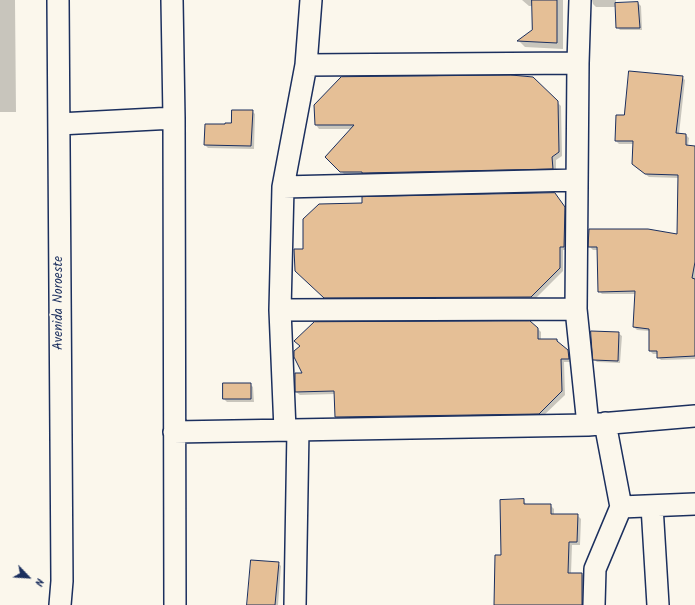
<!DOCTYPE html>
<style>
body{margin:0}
#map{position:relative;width:695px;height:605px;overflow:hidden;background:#fbf7ec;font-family:Kalam,sans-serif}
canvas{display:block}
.north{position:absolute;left:8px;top:557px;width:40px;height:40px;-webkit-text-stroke:3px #fbf7ec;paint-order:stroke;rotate:115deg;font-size:11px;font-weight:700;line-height:16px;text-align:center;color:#1b2f5e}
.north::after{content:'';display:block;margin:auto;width:14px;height:18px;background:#1b2f5e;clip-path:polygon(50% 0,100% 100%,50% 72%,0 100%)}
</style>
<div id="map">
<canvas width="695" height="605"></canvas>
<div class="north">N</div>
</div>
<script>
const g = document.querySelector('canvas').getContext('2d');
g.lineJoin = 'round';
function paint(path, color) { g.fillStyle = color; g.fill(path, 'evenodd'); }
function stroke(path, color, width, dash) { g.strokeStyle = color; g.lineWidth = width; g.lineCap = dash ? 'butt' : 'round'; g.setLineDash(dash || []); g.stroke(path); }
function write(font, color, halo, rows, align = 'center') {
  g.font = font + ' Kalam,sans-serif'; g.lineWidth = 3.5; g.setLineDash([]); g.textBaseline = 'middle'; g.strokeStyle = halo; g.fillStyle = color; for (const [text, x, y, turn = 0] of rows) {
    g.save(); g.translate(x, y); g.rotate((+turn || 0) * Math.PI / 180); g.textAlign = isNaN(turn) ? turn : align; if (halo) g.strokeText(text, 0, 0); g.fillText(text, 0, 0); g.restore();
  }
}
const shadow = new Path2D(`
 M0 0H15L16 112H0Z
 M522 0H563V49L525 47 519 41 533 31V6H529Z
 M592 0H616V4L638 3 641 6 642 30H620L617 27 616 7H596L593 4Z
 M682 77 685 80 679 134 686 135 689 138 688 146 695 147V359L661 360 658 357V354H653L650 351V331L637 330 634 327 636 294H602L599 291 598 250H593L590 247 678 235 679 178 649 177 636 167 634 144H619L616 141 625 116Z
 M532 78 561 106 562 156 556 160V172L345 175 327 157 353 129H319L316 125 315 106Z
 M252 111 255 114 254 149 208 148 205 145 232 124Z
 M555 194 568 211 567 250H563V271L534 300 328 301 296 271 304 250 363 204Z
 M537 328 541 332V340H557L560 345 571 354 572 362H564L565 395 542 417 339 420 336 417 335 394 300 395 296 392V374H304Z
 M618 333 622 336 620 363 597 362 594 359Z
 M250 384 253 387 254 402H227L224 399Z
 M523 500 527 505H550L554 509V515H577L581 519 580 545H572L571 574H582L585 578V605H495L502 556Z
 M278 563 281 566 278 605H248Z`);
const building = new Path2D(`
 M532 0H557V43L517 41 532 30Z
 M638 2 640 28H616L615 3Z
 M629 71 683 76 676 133 686 134V145L695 146V262L692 278 695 279V356L657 358V351H649V329L633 327 635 291 598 292 597 247H588L589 229H648L677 234 678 175 645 174 632 164 633 141H615L616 115H624Z
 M511 75 533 77 558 101 559 152 552 157 553 169 362 173V172H340L325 157 354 125H315L314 105 341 77Z
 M232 110H253L251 146 204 145 205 124H225V123H231Z
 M555 193 565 207 564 247H560V268L531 297 324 298 295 271 294 249H303V219L319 204 362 203V197Z
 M530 321 538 328V339H557V341L568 350 569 359H561L562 391 539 414 335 417 334 391 295 392V373H302L294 357V351L300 346 294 341 314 322Z
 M591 331 619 332 618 361 593 360Z
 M223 383H251V399H223Z
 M524 499V504H551V514H578L577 542H569L568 573H582V605H494L495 555H501L500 500Z
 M251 560 279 562 275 605H247Z`);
const minor = new Path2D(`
 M58 0 62 581 60 605
 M172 0 174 118 175 605
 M580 0 578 63 576 309 588 425
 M306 65 578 63
 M59 124 174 118
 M283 187 577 180
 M280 310 576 309
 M285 430 280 310 283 187 306 65 311 0
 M174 432 588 425 695 416
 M652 506 658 605
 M621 507 695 504
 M295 605 298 430
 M594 605 595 569 621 507 605 423`);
const streetNames = [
 ["Avenida Noroeste",60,303,-90]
];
paint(shadow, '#0003');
paint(building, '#e5bf96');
stroke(building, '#1b2f5e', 1);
stroke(minor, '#1b2f5e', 24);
stroke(minor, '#fbf7ec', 21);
write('13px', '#1b2f5e', '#fbf7ec', streetNames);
</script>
